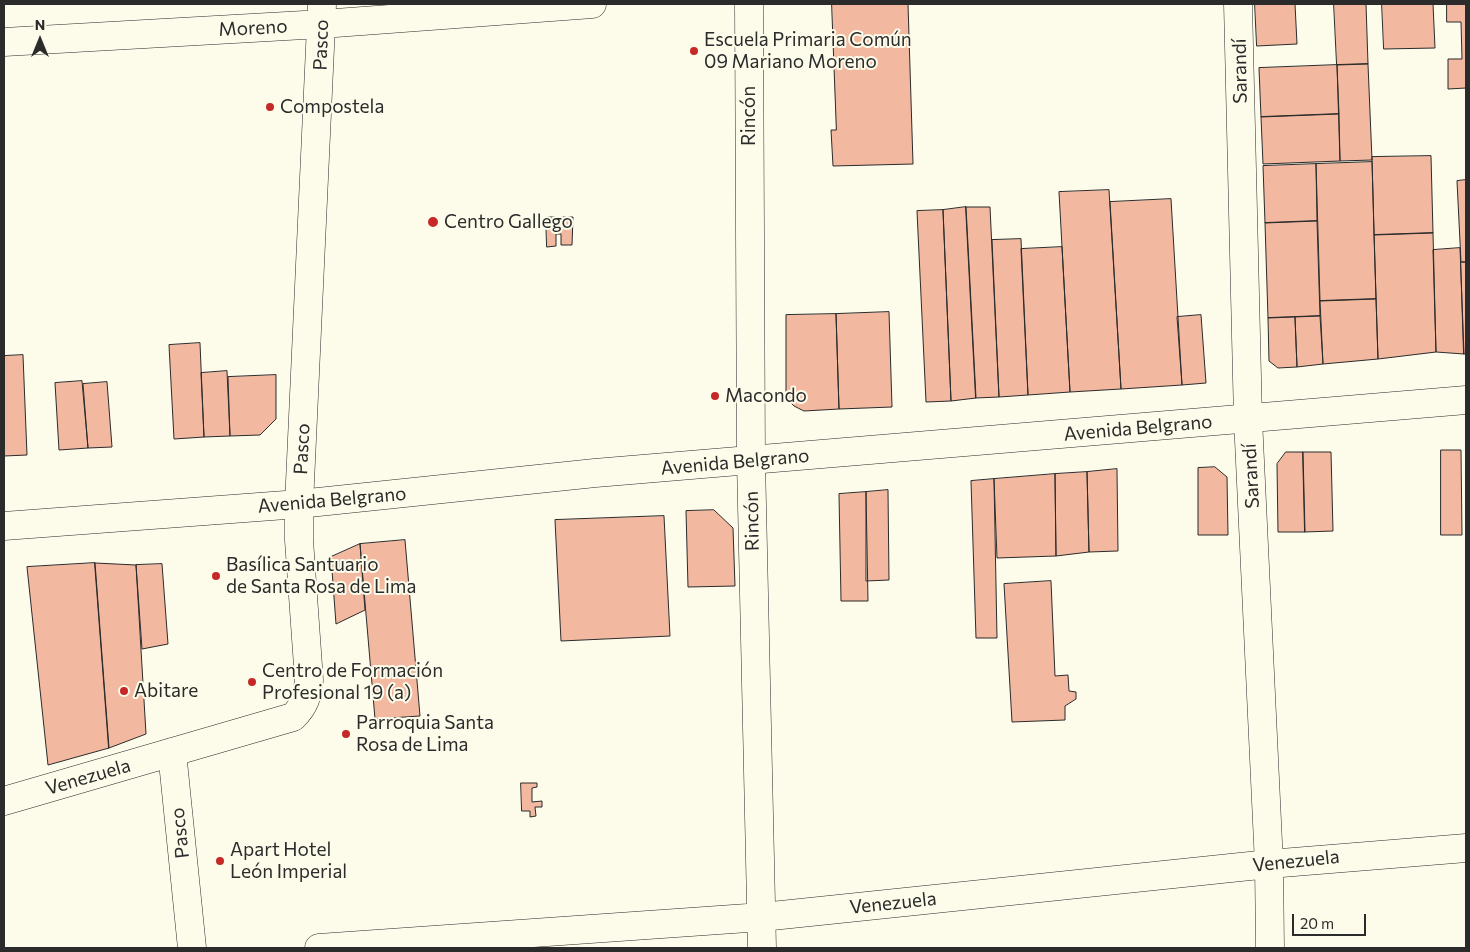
<!DOCTYPE html>
<meta charset="utf-8">
<style>
body{margin:0}
#map{position:relative;width:1470px;height:952px;overflow:hidden;background:#fdfbea;font-family:Commissioner,sans-serif}
canvas{display:block}
.frame{position:absolute;inset:0;border:5px solid #2b2b2b;pointer-events:none}
.north{position:absolute;left:15px;top:15px;width:50px;height:50px;-webkit-text-stroke:4px #fdfbea;paint-order:stroke;rotate:0deg;font-size:14px;font-weight:700;line-height:20px;text-align:center;color:#2b2b2b}
.north::after{content:'';display:block;margin:auto;width:18px;height:22px;background:#2b2b2b;clip-path:polygon(50% 0,100% 100%,50% 72%,0 100%)}
.scale{position:absolute;left:1292px;top:914px;width:74px;height:22px;box-sizing:border-box;border:2px solid #2b2b2b;border-top:0;padding-left:6px;font-size:15px;line-height:18px;white-space:nowrap;color:#2b2b2b;-webkit-text-stroke:4px #fdfbea;paint-order:stroke}
</style>
<div id="map">
<canvas width="1470" height="952"></canvas>
<div class="frame"></div>
<div class="north">N</div>
<div class="scale">20 m</div>
</div>
<script>
const g = document.querySelector('canvas').getContext('2d');
g.lineJoin = 'round';
function paint(path, color) { g.fillStyle = color; g.fill(path, 'evenodd'); }
function stroke(path, color, width, dash) { g.strokeStyle = color; g.lineWidth = width; g.lineCap = dash ? 'butt' : 'round'; g.setLineDash(dash || []); g.stroke(path); }
function write(font, color, halo, rows, align = 'center') {
  g.font = font + ' Commissioner,sans-serif'; g.lineWidth = 4; g.setLineDash([]); g.textBaseline = 'middle'; g.strokeStyle = halo; g.fillStyle = color; for (const [text, x, y, turn = 0] of rows) {
    g.save(); g.translate(x, y); g.rotate((+turn || 0) * Math.PI / 180); g.textAlign = isNaN(turn) ? turn : align; if (halo) g.strokeText(text, 0, 0); g.fillText(text, 0, 0); g.restore();
  }
}
const building = new Path2D(`
 M832 4H908L913 164 833 166 831 130H836Z
 M1255 4H1295L1297 44 1257 46Z
 M1334 4H1366L1368 64 1337 65Z
 M1382 4H1433L1435 48 1384 49Z
 M1447 4H1466V88L1448 89V59H1462L1461 22H1447Z
 M1368 64 1372 160 1340 161 1337 65Z
 M1337 65 1339 114 1261 117 1259 68Z
 M1339 114 1340 161 1263 164 1261 117Z
 M1431 156 1433 233 1374 235 1372 157Z
 M1372 162 1376 299 1320 301 1316 164Z
 M1316 164 1317 221 1265 223 1263 166Z
 M1466 180V262H1461L1457 181Z
 M1109 190 1121 389 1070 392 1059 192Z
 M1171 199 1182 385 1121 389 1110 202Z
 M966 207 976 398 951 401 943 210Z
 M966 207H990L999 397 976 398Z
 M943 210 951 401 926 402 917 211Z
 M546 217H573L572 245H561V234H556V246L547 247Z
 M1317 221 1320 316 1268 318 1265 223Z
 M1433 233 1436 352 1378 359 1374 235Z
 M1021 239 1028 395 999 397 992 240Z
 M1062 247 1070 392 1028 395 1021 249Z
 M1460 248 1464 354 1436 352 1433 250Z
 M1461 262H1466V354H1464Z
 M1376 299 1378 359 1323 364 1320 301Z
 M889 312 892 407 839 409 836 314Z
 M836 314 839 409 804 411 794 406 789 401 786 394V315Z
 M1201 315 1206 383 1182 385 1177 317Z
 M1320 316 1323 364 1297 367 1295 317Z
 M1295 317 1297 367 1278 368 1269 361 1268 318Z
 M200 343 204 437 174 439 169 345Z
 M23 355 27 455 4 456V356Z
 M227 371 230 436 204 437 201 373Z
 M276 375V419L260 435 230 436 228 377Z
 M82 381 88 448 59 450 55 383Z
 M107 382 112 447 88 448 83 384Z
 M1441 450H1461L1462 535H1441Z
 M1286 452H1303L1305 532H1278L1277 464Z
 M1303 452H1331L1333 531 1305 532Z
 M1215 467 1227 477 1228 535H1198V468Z
 M1117 469 1118 551 1089 552 1087 472Z
 M1087 472 1089 552 1056 556 1055 474Z
 M1055 474 1056 556 997 558 994 479Z
 M994 479 997 638H976L971 481Z
 M888 490 889 580 866 581V492Z
 M866 492 868 601H841L839 494Z
 M714 510 733 528 735 586 688 587 686 511Z
 M664 516 670 636 561 641 555 520Z
 M405 540 420 716 375 719 360 544Z
 M360 544 365 610 336 624 331 557Z
 M95 563 109 748 48 765 27 567Z
 M95 563 136 565 146 734 109 748Z
 M162 564 168 644 142 649 136 565Z
 M1051 581 1055 676 1068 675 1069 691 1076 692V699L1065 706V720L1012 722 1004 584Z
 M521 783H537V787L532 788V802L542 801V807H535L536 816 530 817V811H522Z`);
const minor = new Path2D(`
 M749 4 751 461 762 948
 M1238 4 1248 419 1269 864 1270 948
 M4 42 322 24 592 4
 M172 752 192 948
 M4 801 293 717C305 705 307 697 309 680L299 540V504L322 4
 M319 948 762 917 1269 864 1466 848`);
const major = new Path2D(`
 M4 526 299 504 595 473 1466 400`);
const markers = [
 [694,51,5,"#c62828"],
 [270,107,5,"#c62828"],
 [433,222,6,"#c62828"],
 [715,396,5,"#c62828"],
 [216,576,5,"#c62828"],
 [252,682,5,"#c62828"],
 [124,691,5,"#c62828"],
 [346,734,5,"#c62828"],
 [220,861,5,"#c62828"]
];
const streetNames = [
 ["Moreno",253,28,-3],
 ["Pasco",321,45,-88],
 ["Sarandí",1240,71,-91],
 ["Rincón",749,116,-90],
 ["Avenida Belgrano",1138,428,-5],
 ["Pasco",302,449,-87],
 ["Avenida Belgrano",735,462,-5],
 ["Sarandí",1251,476,-93],
 ["Avenida Belgrano",332,500,-5],
 ["Rincón",752,521,-91],
 ["Venezuela",88,777,-16],
 ["Pasco",180,833,-96],
 ["Venezuela",1296,861,-6],
 ["Venezuela",893,903,-6]
];
const poiNames = [
 ["Escuela Primaria Común",704,40],
 ["09 Mariano Moreno",704,62],
 ["Compostela",280,107],
 ["Centro Gallego",444,222],
 ["Macondo",725,396],
 ["Basílica Santuario",226,565],
 ["de Santa Rosa de Lima",226,587],
 ["Centro de Formación",262,671],
 ["Profesional 19 (a)",262,693],
 ["Abitare",134,691],
 ["Parroquia Santa",356,723],
 ["Rosa de Lima",356,745],
 ["Apart Hotel",230,850],
 ["León Imperial",230,872]
];
paint(building, '#f2b8a0');
stroke(building, '#2b2b2b', 1);
stroke(minor, '#2b2b2b', 29);
stroke(major, '#2b2b2b', 29);
stroke(minor, '#fdfbea', 28);
stroke(major, '#fdfbea', 28);
for (const [x, y, r, color] of markers) { const dot = new Path2D(); dot.arc(x, y, r, 0, 2 * Math.PI); g.fillStyle = color; g.fill(dot); stroke(dot, '#fdfbea', 2); }
write('19px', '#2b2b2b', '#fdfbea', streetNames);
write('19px', '#2b2b2b', '#fdfbea', poiNames, 'left');
</script>
